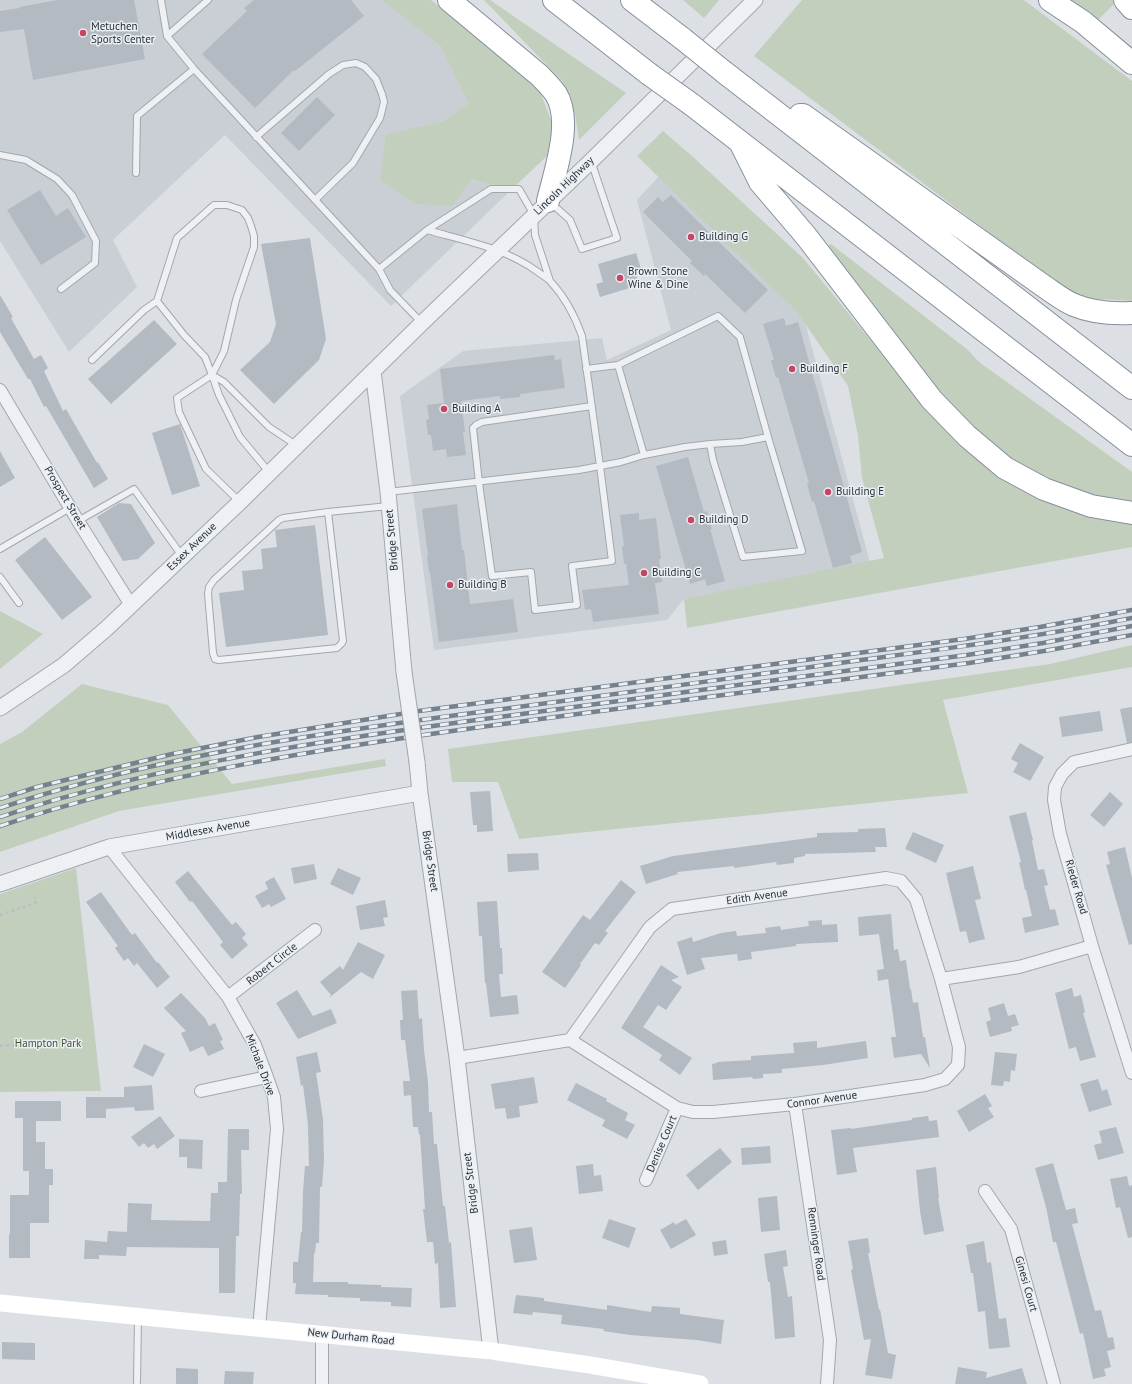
<!DOCTYPE html>
<style>
body{margin:0}
canvas{display:block;background:#dce0e5}
</style>
<canvas width="1132" height="1384"></canvas>
<script>
const g = document.querySelector('canvas').getContext('2d');
g.lineJoin = 'round';
function paint(path, color) { g.fillStyle = color; g.fill(path, 'evenodd'); }
function stroke(path, color, width, dash) { g.strokeStyle = color; g.lineWidth = width; g.lineCap = dash ? 'butt' : 'round'; g.setLineDash(dash || []); g.stroke(path); }
function write(font, color, halo, rows, align = 'center') {
  g.font = font + ' "PT Sans",sans-serif'; g.lineWidth = 3; g.setLineDash([]); g.textBaseline = 'middle'; g.strokeStyle = halo; g.fillStyle = color; for (const [text, x, y, turn = 0] of rows) {
    g.save(); g.translate(x, y); g.rotate((+turn || 0) * Math.PI / 180); g.textAlign = isNaN(turn) ? turn : align; if (halo) g.strokeText(text, 0, 0); g.fillText(text, 0, 0); g.restore();
  }
}
const built = new Path2D(`
 M0 0H381L441 47 468 103 444 121 412 128 453 206 472 179 510 191 391 306 225 135 113 240 137 287 69 352 0 241Z
 M659 176 797 312 805 322 870 562 684 599 667 620 434 650 400 396 463 351 602 338 607 360 671 330 637 200Z`);
const green = new Path2D(`
 M381 0H431L539 89 554 128 547 156 510 191 472 179 453 206 415 204 380 180 386 135 412 128 444 121 468 103 441 47Z
 M484 0H490L626 93 579 140 575 114 563 82Z
 M683 0H719L704 18Z
 M802 0H1024L1132 81V301L1068 297 984 229 754 56Z
 M1065 0H1114L1116 2 1096 22Z
 M663 131 692 156 803 258 941 426 1027 492 1113 522 1132 523V547L687 628 684 599 884 558 862 478 858 436 848 386 797 312 637 156Z
 M831 244 968 350 979 362 1132 472V502L1067 489 1012 462 958 417 827 247Z
 M0 611 43 634 0 669Z
 M1132 645V667L943 700 968 793 519 839 498 782H452L448 749 1050 664Z
 M82 684 168 705 232 784 385 759 386 766 119 811 0 852V744L22 732Z
 M76 868 101 1091 0 1092V894Z`);
const building = new Path2D(`
 M57 0H134L145 59 33 80 24 29 0 32V11L20 8V7Z
 M254 0H351L364 16 295 71 294 70 255 108 202 54 247 11 244 8Z
 M317 97 335 115 299 151 281 133Z
 M40 190 56 216 68 208 86 237 41 265 7 210Z
 M671 195 768 290 745 313 705 274 704 276 690 263 692 261 643 212 658 197 663 202Z
 M310 238 326 339 319 360 274 404 240 370 270 342 276 324 261 244Z
 M636 253 642 272 636 274 640 285 600 297 596 284 603 282 598 264Z
 M0 295 13 317 11 318 34 359 41 355 48 368 44 371 63 411 66 409 97 463 98 462 108 479 94 488 46 406 44 407 30 379H28L0 332Z
 M784 318 786 326 798 322 862 552 850 556 852 563 833 568 814 501 812 502 807 484 809 483 778 377 776 378 771 360H774L763 324Z
 M154 320 177 344 111 404 88 379Z
 M554 355 555 360 561 359 565 388 520 394V397L500 399V396L461 401 465 432H463L466 455 447 457 446 449 433 451 431 435H428L426 420 429 419 427 405 444 403 440 369Z
 M180 424 200 486 172 495 152 433Z
 M0 451 15 478 0 487Z
 M688 457 704 512 707 511 712 529H710L725 581 707 586 705 579 690 584 656 466Z
 M119 503 131 504 155 543 138 559 123 561 97 517Z
 M457 504 462 550H464L470 604 513 599 518 632 439 642 430 572H429L427 556H428L422 509Z
 M639 513V520L656 518 661 559H659L662 582 655 583 659 614 593 622 591 609 585 610 582 590 629 585 626 563 624 564 622 546H624L620 515Z
 M315 525 328 635 226 647 219 593 244 590 242 571 263 569 261 549 277 547 275 530Z
 M45 537 92 597 62 620 15 560Z
 M1132 707V742L1127 743 1120 709Z
 M1100 711 1103 731 1062 737 1059 717Z
 M1020 743 1044 757 1030 781 1013 772 1018 763 1011 759Z
 M490 791 493 831 477 832V825H473L470 792Z
 M1110 792 1123 804 1104 827 1090 815Z
 M1026 812 1033 840 1032 841 1038 870 1044 869 1048 885 1044 886 1050 910 1055 909 1059 925 1025 933 1022 918 1032 916 1026 890H1025L1019 862H1021L1009 816Z
 M885 828 887 847H875L876 852 805 854V856L794 858V863L777 865 776 862 734 868V866L677 872 678 874 646 884 640 866 673 856 817 837V833L858 832V829Z
 M913 832 944 845 936 863 905 849Z
 M1125 847 1132 878V944L1129 945 1106 865 1110 864 1107 852Z
 M538 853 539 870 508 872 507 854Z
 M314 864 317 879 294 884 291 868Z
 M973 866 981 899 975 900 985 939 969 943 966 931 960 932 946 873Z
 M338 868 361 878 353 895 330 884Z
 M188 871 232 925 236 922 246 934 242 938 248 945 232 959 220 945 223 942 192 901 190 902 175 882Z
 M274 877 286 899 271 907 269 904 262 908 255 896 268 889 265 882Z
 M621 880 636 892 605 931 608 933 599 945 595 943 580 964 581 965 565 988 542 972 583 915 590 920Z
 M101 892 132 935 135 933 157 963 158 962 170 977 157 988 137 963 134 966 128 958 124 961 115 948 118 946 86 902Z
 M385 900 388 917 383 918 385 926 360 930 356 906Z
 M497 901 500 948H502L503 974H499L501 997 517 995 519 1014 490 1017 486 983H485L482 936H479L477 902Z
 M891 914 894 950 898 949 900 961 906 960 910 989H911L913 1003 918 1002 923 1037H925L930 1068 921 1054 894 1058 891 1037H896L888 979 878 981 877 970 884 969 879 934 859 936 858 917Z
 M822 920V925L837 924 838 942 796 944V946L751 952 752 959 738 961 737 954 701 958 705 969 687 975 677 942 692 937 693 942 721 933 736 931 737 936 766 933 765 928 780 926 781 930 809 926 808 921Z
 M358 942 385 955 373 979 361 972 329 998 331 995 320 982 340 966 343 970Z
 M661 965 679 977 671 980 682 987 666 1010 658 1005 643 1027 692 1058 680 1075 659 1060 662 1055 621 1028Z
 M1072 988 1074 997 1081 995 1085 1012 1083 1013 1096 1057 1080 1061 1076 1047 1069 1049 1055 993Z
 M297 990 313 1016 331 1009 337 1023 298 1039 276 1003Z
 M417 990 419 1019 422 1018 424 1050 428 1082 429 1112H432L434 1144H437L443 1206H445L449 1243 451 1242 456 1307 440 1308 438 1263 435 1264 433 1242H427L423 1209H425L420 1134 419 1135 418 1127H413L411 1095 404 1096 403 1081H410L405 1040H401L400 1020H403L401 991Z
 M181 993 205 1018 209 1026 215 1023 223 1040 220 1041 224 1049 208 1056 203 1046 190 1052 181 1033 186 1031 164 1008Z
 M1004 1003 1008 1016 1015 1014 1019 1025 1011 1027 1012 1031 990 1037 986 1022 991 1020 988 1008Z
 M817 1041V1048L866 1041 868 1058 823 1065 782 1069V1073L763 1074V1078L753 1079 752 1077 713 1080 712 1064 717 1063V1062L751 1060V1056L794 1053 793 1043Z
 M144 1044 165 1054 153 1077 133 1067Z
 M317 1052 321 1072 316 1073 323 1119 324 1161 322 1187H320L319 1243H316L315 1253H314L313 1282H348V1284L381 1285V1287L412 1288 411 1307 391 1306V1302L360 1301V1298L328 1297V1295L295 1294 296 1283H293V1262H298L301 1232H302L303 1192 305 1166H309L308 1125 303 1085 301 1086 296 1057Z
 M995 1052 1017 1054 1015 1071 1011 1070 1010 1082 1004 1081 1003 1086 991 1085Z
 M534 1077 538 1103 519 1106 520 1117 507 1119 505 1108 495 1109 491 1084Z
 M1098 1079 1102 1091 1107 1089 1112 1105 1089 1112 1080 1084Z
 M576 1083 607 1099 606 1101 628 1113 625 1120 635 1125 627 1139 602 1126 605 1120 567 1100Z
 M152 1085 154 1110 135 1111 134 1107 106 1109V1118H86V1097H124V1087Z
 M985 1094 992 1106 988 1108 994 1117 969 1132 957 1111Z
 M15 1101H61V1121H36V1142H45V1169H53V1185H49V1223H30V1258H9V1234H10V1195H29V1171H23V1118H15Z
 M160 1116 175 1136 157 1149 154 1144 148 1148 144 1143 139 1147 131 1137Z
 M928 1116 929 1121 937 1120 939 1137 853 1148 857 1172 837 1175 831 1130 851 1128V1129L912 1120V1118Z
 M1116 1127 1124 1153 1098 1160 1094 1145 1102 1143 1099 1131Z
 M228 1129H249V1150H241L242 1194H240L239 1236H236L235 1293H219V1248L127 1247 126 1256 99 1255V1259H84L85 1240 107 1242 108 1231 127 1232 128 1203 152 1204 151 1220 210 1221 211 1193H218V1182H227Z
 M179 1139 203 1140 202 1169 187 1168V1157H179Z
 M770 1146 771 1163 742 1165 741 1148Z
 M720 1148 732 1162 698 1190 686 1175Z
 M1053 1163 1066 1210 1075 1208 1078 1223 1072 1224 1095 1311 1101 1310 1108 1338 1113 1337 1115 1349 1107 1351 1111 1367 1104 1369 1106 1376 1093 1379 1083 1333 1080 1334 1056 1242H1053L1046 1207 1035 1168Z
 M593 1164 594 1176 601 1175 603 1191 579 1194 576 1166Z
 M936 1167 939 1198H938L944 1231 924 1235 920 1211 916 1170Z
 M1127 1176 1129 1186 1132 1185V1237L1128 1238 1120 1207 1116 1208 1110 1179Z
 M777 1196 780 1230 761 1232 758 1198Z
 M609 1219 636 1228 629 1248 602 1238Z
 M686 1219 696 1235 671 1249 660 1230 674 1222 675 1225Z
 M532 1227 537 1260 514 1263 509 1230Z
 M868 1238 870 1253H868L879 1310 880 1309 888 1353 896 1355 892 1379 865 1375 871 1339 864 1340 851 1270 853 1269 848 1241Z
 M726 1240 728 1254 714 1256 712 1242Z
 M984 1241 987 1263 991 1262 999 1319 1006 1318 1010 1347 989 1349 985 1311 978 1312 973 1273H971L966 1245Z
 M786 1250 788 1266 783 1267 788 1297 792 1296 795 1337 775 1339 770 1282H768L764 1254Z
 M516 1295 544 1298V1301L607 1310V1305L651 1312 652 1306 680 1308V1314L724 1320 721 1344 697 1340 630 1335 603 1331 604 1329 561 1324 562 1315 533 1312 532 1315 513 1313Z
 M2 1342 35 1343V1360L2 1359Z
 M958 1367 987 1372 986 1378 1022 1368 1027 1384H955Z
 M176 1368 198 1369V1384H176Z
 M225 1371 254 1372 253 1384H224Z`);
const path = new Path2D(`
 M0 915 32 904 36 902 35 897
 M0 1046 83 1040`);
const service = new Path2D(`
 M161 0 167 36 194 69 379 269 427 230C466 241 505 248 538 272 542 275 547 278 550 281 565 297 575 316 582 336L600 466 612 561 572 566 577 605 535 610 531 572 492 576 479 483 473 428 476 425 482 422 592 406
 M167 36 208 0
 M256 137 329 74 343 65 356 63 365 67 376 79 382 94 384 102 380 118 353 163 315 200
 M0 155 26 160 57 179 72 195 96 241 95 263 61 289
 M136 173 137 116 194 69
 M551 203 570 220 582 249 617 238 591 161
 M427 230 491 189H519L534 215 535 235 550 281
 M379 269 390 290 422 323
 M92 360 144 310 157 301
 M618 365 644 455
 M212 375 224 351 236 300 254 247V236L251 226 248 218 242 210 227 205H214L177 238 157 301 184 335 205 357 212 375 177 398 179 412 206 469 240 502
 M710 444 713 460 743 557 802 551 768 437
 M269 472 240 437 219 395 212 375 224 382 269 427 296 445
 M388 492 579 470 621 462 644 455 685 447 710 444 742 442 768 437 740 337 718 316 618 365 586 369
 M328 512 343 641 341 644 337 648 219 660 215 659 213 653 208 594 209 587 214 580 279 520 283 518Z
 M328 512 389 506
 M78 521 134 489 182 556
 M0 549 70 508
 M0 577 19 603
 M137 1382 138 1318`);
const minor = new Path2D(`
 M0 390 78 521 131 605
 M1132 749 1074 762 1062 774 1055 787 1054 800 1060 834 1092 946 1132 1073
 M109 847 228 997 255 1045 267 1077 274 1097 277 1129 259 1328
 M941 979 1019 967 1092 946
 M228 997 315 930
 M457 1058 570 1040 677 1108 693 1112H713L795 1104 925 1085 945 1079 958 1065 959 1047 941 979 916 899 901 881 886 878 672 909 650 927 570 1040
 M201 1091 267 1077
 M795 1104 830 1340 827 1384
 M646 1180 677 1108
 M985 1191 1011 1229 1054 1384
 M322 1334V1384`);
const tertiary = new Path2D(`
 M373 371 388 492 404 672
 M0 708 64 665 107 628 240 502 422 323 591 161 755 0
 M417 762 420 793 457 1058 491 1351
 M0 884 109 847 420 793`);
const secondary = new Path2D(`
 M0 1303 491 1351 590 1365 700 1384`);
const motorway = new Path2D(`
 M449 0 539 75C545 81 551 87 556 94 573 122 555 171 548 201
 M554 0 649 74
 M632 0 683 39
 M1050 0 1083 22 1132 63
 M1125 0 1132 8
 M724 72 1132 388
 M691 104 1132 445
 M800 115H803L1045 287C1054 293 1064 301 1074 305 1093 313 1112 314 1132 313
 M740 142 760 182 806 236 932 400 967 436 1005 468 1044 489 1091 506 1132 513`);
const rail = new Path2D(`
 M0 799 37 787 172 754 258 737 419 711 964 639 1040 627 1132 610
 M0 808C163 754 334 731 503 709 618 694 732 678 847 662 942 649 1038 637 1132 618
 M0 817C169 761 346 737 522 714 670 694 819 674 967 655L1043 643 1132 626
 M0 826C163 772 333 747 503 724 658 703 813 684 969 663L1044 651 1132 635`);
const tertiaryBridge = new Path2D(`
 M404 672 417 762`);
const motorwayBridge = new Path2D(`
 M683 39 724 72
 M649 74 691 104`);
const markers = [
 [83,33,4,"#c64562"],
 [691,237,4,"#c64562"],
 [620,278,4,"#c64562"],
 [792,369,4,"#c64562"],
 [444,409,4,"#c64562"],
 [828,492,4,"#c64562"],
 [691,520,4,"#c64562"],
 [644,573,4,"#c64562"],
 [450,585,4,"#c64562"]
];
const poiNames = [
 ["Metuchen",91,27],
 ["Sports Center",91,40],
 ["Building G",699,237],
 ["Brown Stone",628,272],
 ["Wine & Dine",628,285],
 ["Building F",800,369],
 ["Building A",452,409],
 ["Building E",836,492],
 ["Building D",699,520],
 ["Building C",652,573],
 ["Building B",458,585]
];
const streetNames = [
 ["Lincoln Highway",564,186,-44],
 ["Prospect Street",65,498,59],
 ["Bridge Street",392,540,-95],
 ["Essex Avenue",192,547,-44],
 ["Middlesex Avenue",208,830,-10],
 ["Bridge Street",430,861,82],
 ["Rieder Road",1076,887,74],
 ["Edith Avenue",757,897,-8],
 ["Robert Circle",272,964,-38],
 ["Michale Drive",260,1065,69],
 ["Connor Avenue",822,1100,-8],
 ["Denise Court",662,1144,-67],
 ["Bridge Street",471,1183,-97],
 ["Renninger Road",816,1244,82],
 ["Ginesi Court",1026,1284,74],
 ["New Durham Road",351,1337,6]
];
const parkNames = [
 ["Hampton Park",48,1044]
];
paint(built, '#cacfd6');
paint(green, '#c3cfbd');
paint(building, '#b3bac2');
stroke(service, '#a2a7ae', 8);
stroke(minor, '#a2a7ae', 14);
stroke(tertiary, '#a2a7ae', 17);
stroke(motorway, '#848f9b', 24);
stroke(path, '#babec4', 2.5, [3, 3]);
stroke(service, '#eef0f4', 6);
stroke(minor, '#eef0f4', 12);
stroke(tertiary, '#eef0f4', 15);
stroke(secondary, '#fff', 17);
stroke(motorway, '#fff', 22);
stroke(rail, '#76818e', 4.5);
stroke(rail, '#ebeff3', 3, [9]);
stroke(tertiaryBridge, '#a2a7ae', 17, []);
stroke(motorwayBridge, '#848f9b', 24, []);
stroke(tertiaryBridge, '#eef0f4', 15);
stroke(motorwayBridge, '#fff', 22);
for (const [x, y, r, color] of markers) { const dot = new Path2D(); dot.arc(x, y, r, 0, 2 * Math.PI); g.fillStyle = color; g.fill(dot); stroke(dot, '#ebeff3', 1.5); }
write('11px', '#262f3a', '#ebeff3', poiNames, 'left');
write('11px', '#262f3a', '#ebeff3', streetNames);
write('11px', '#3d5534', '#ebeff3', parkNames);
</script>
